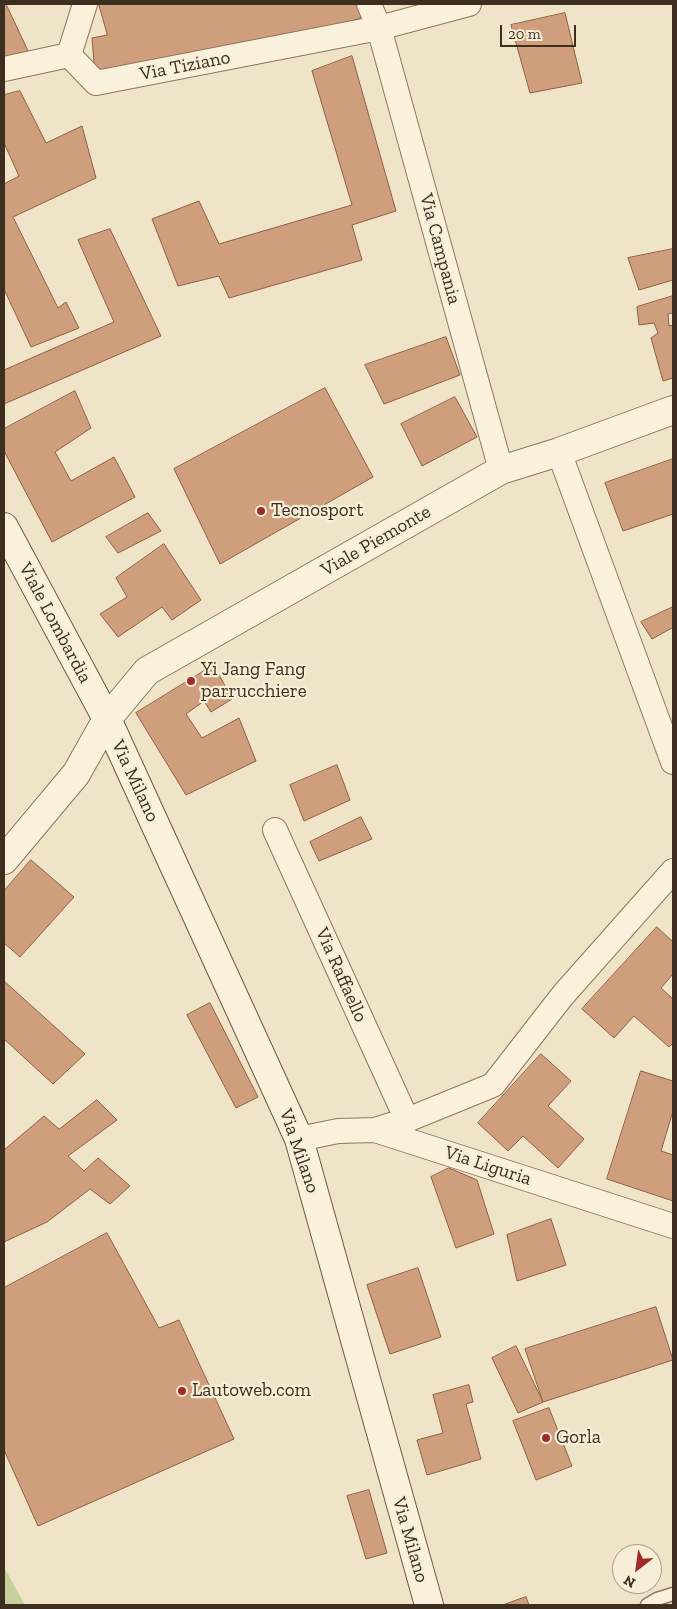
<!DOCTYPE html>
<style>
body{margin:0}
#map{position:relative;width:677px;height:1609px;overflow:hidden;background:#f0e4c8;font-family:"Zilla Slab",serif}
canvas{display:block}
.frame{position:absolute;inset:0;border:5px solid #3d2e20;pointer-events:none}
.north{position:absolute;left:612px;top:1544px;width:50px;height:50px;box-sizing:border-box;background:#f7eed8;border:1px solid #ada18e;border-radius:50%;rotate:210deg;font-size:14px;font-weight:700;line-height:20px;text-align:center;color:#3d2e20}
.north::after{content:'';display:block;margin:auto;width:18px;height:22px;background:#9e2a2b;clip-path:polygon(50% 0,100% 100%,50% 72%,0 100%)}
.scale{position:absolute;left:500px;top:25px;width:76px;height:22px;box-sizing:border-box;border:2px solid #3d2e20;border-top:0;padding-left:6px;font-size:15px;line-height:18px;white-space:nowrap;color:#3d2e20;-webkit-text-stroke:4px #f7eed8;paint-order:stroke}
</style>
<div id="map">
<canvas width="677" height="1609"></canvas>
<div class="frame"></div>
<div class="north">N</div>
<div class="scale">20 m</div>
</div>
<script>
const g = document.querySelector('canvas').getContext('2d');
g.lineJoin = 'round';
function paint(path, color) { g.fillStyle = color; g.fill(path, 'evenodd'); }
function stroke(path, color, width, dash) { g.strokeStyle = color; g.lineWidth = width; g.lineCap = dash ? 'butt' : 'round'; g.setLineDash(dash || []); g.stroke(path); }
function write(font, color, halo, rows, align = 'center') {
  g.font = font + ' "Zilla Slab",serif'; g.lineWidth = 4.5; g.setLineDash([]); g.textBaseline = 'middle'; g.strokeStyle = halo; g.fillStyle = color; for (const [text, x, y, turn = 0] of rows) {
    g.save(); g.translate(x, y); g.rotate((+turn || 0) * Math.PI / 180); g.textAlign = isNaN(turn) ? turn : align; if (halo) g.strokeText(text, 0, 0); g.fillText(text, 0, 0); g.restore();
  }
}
const green = new Path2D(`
 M4 1567 25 1605H4Z`);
const building = new Path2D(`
 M4 4H6L29 53 4 63Z
 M99 4H360L364 17 266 48 95 75 92 38 107 35Z
 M565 13 582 83 530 93 511 25Z
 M352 56 396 211 352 225 362 260 229 298 219 276 178 286 152 219 199 201 219 244 352 205 312 71Z
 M20 91 46 143 82 126 96 178 13 217 58 308 66 302 79 328 31 347 4 289V184L19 176 4 143V95Z
 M110 229 161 336 4 404V370L114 322 78 240Z
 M673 249V280L639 290 628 258Z
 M673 296V313L668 314 669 326 673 325V378L663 381 651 338 658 333 654 323 639 325 637 307Z
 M446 337 460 375 384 404 365 365Z
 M325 388 373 477 220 564 174 469Z
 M75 391 91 428 55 452 71 481 114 457 135 497 52 542 4 451V429Z
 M455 397 477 437 422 466 401 424Z
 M673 459V514L623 531 605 483Z
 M148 513 161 531 118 553 106 537Z
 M164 544 201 600 172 620 162 607 118 637 100 614 127 597 116 578Z
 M673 607V631L672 628 652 639 641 622Z
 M214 665 232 699 211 712 204 701 186 714 202 738 239 718 256 761 186 795 136 713Z
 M337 765 350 800 304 821 290 785Z
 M361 817 372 839 319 861 310 842Z
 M31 860 74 897 20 957 4 943V891Z
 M657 927 673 942V974L661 988 673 999V1043L669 1047 634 1016 614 1038 582 1009Z
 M4 981 85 1054 53 1084 4 1039Z
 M210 1003 258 1097 236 1108 187 1015Z
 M541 1054 571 1081 548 1106 584 1139 558 1168 523 1136 508 1151 478 1123Z
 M641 1071 673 1081V1111L661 1151 673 1155V1201L607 1179Z
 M97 1100 117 1120 68 1156 84 1171 98 1158 130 1186 110 1204 90 1189 47 1222 4 1242V1150L44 1116 59 1129Z
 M449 1168 477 1180 494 1234 456 1248 431 1177Z
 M551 1219 566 1265 517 1281 507 1235Z
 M107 1233 159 1328 179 1320 234 1439 38 1526 4 1450V1288Z
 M418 1268 441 1337 390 1354 367 1285Z
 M656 1307 673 1360 543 1402 525 1349Z
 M516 1346 543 1402 518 1413 492 1358Z
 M469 1385 473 1402 466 1404 481 1459 427 1475 417 1440 443 1433 433 1395Z
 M549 1408 572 1466 536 1480 513 1421Z
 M369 1490 387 1553 366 1559 347 1496Z
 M526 1597 529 1605H503Z`);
const service = new Path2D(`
 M647 1605 657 1599 673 1594`);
const minor = new Path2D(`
 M369 4 379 28 501 470
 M69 55 85 4
 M4 69 69 55 96 83 379 28 469 4
 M559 452 673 762
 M275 830 407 1120
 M375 1130 407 1120 493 1085 563 995 673 871
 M299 1139 338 1131 375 1130 673 1226`);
const tertiary = new Path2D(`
 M4 860 76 774 107 719 147 671 501 470 559 452 673 410`);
const secondary = new Path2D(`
 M4 527 107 719 299 1139 429 1605`);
const markers = [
 [261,511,5,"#9e2a2b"],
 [191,681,5,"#9e2a2b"],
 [182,1391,5,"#9e2a2b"],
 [546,1438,5,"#9e2a2b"]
];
const streetNames = [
 ["Via Tiziano",185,66,-11],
 ["Via Campania",440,249,75],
 ["Viale Piemonte",376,541,-30],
 ["Viale Lombardia",55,623,62],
 ["Via Milano",135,781,65],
 ["Via Raffaello",341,975,66],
 ["Via Milano",299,1151,71],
 ["Via Liguria",488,1166,18],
 ["Via Milano",410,1540,74]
];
const poiNames = [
 ["Tecnosport",271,511],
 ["Yi Jang Fang",201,670],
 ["parrucchiere",201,692],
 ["Lautoweb.com",192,1391],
 ["Gorla",556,1438]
];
paint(green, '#c9cf9b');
paint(building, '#cf9f7d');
stroke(building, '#8d5f41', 1);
stroke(service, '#8d765c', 15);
stroke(minor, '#8d765c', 26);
stroke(tertiary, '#8d765c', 30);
stroke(secondary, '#6f573f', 30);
stroke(service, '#faf1dc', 12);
stroke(minor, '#faf1dc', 24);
stroke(tertiary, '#faf1dc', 28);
stroke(secondary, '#faf1dc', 28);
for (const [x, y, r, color] of markers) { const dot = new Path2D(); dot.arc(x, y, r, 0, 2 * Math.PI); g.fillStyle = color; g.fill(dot); stroke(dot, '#f7eed8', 2); }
write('19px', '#3d2e20', '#f7eed8', streetNames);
write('19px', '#3d2e20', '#f7eed8', poiNames, 'left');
</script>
